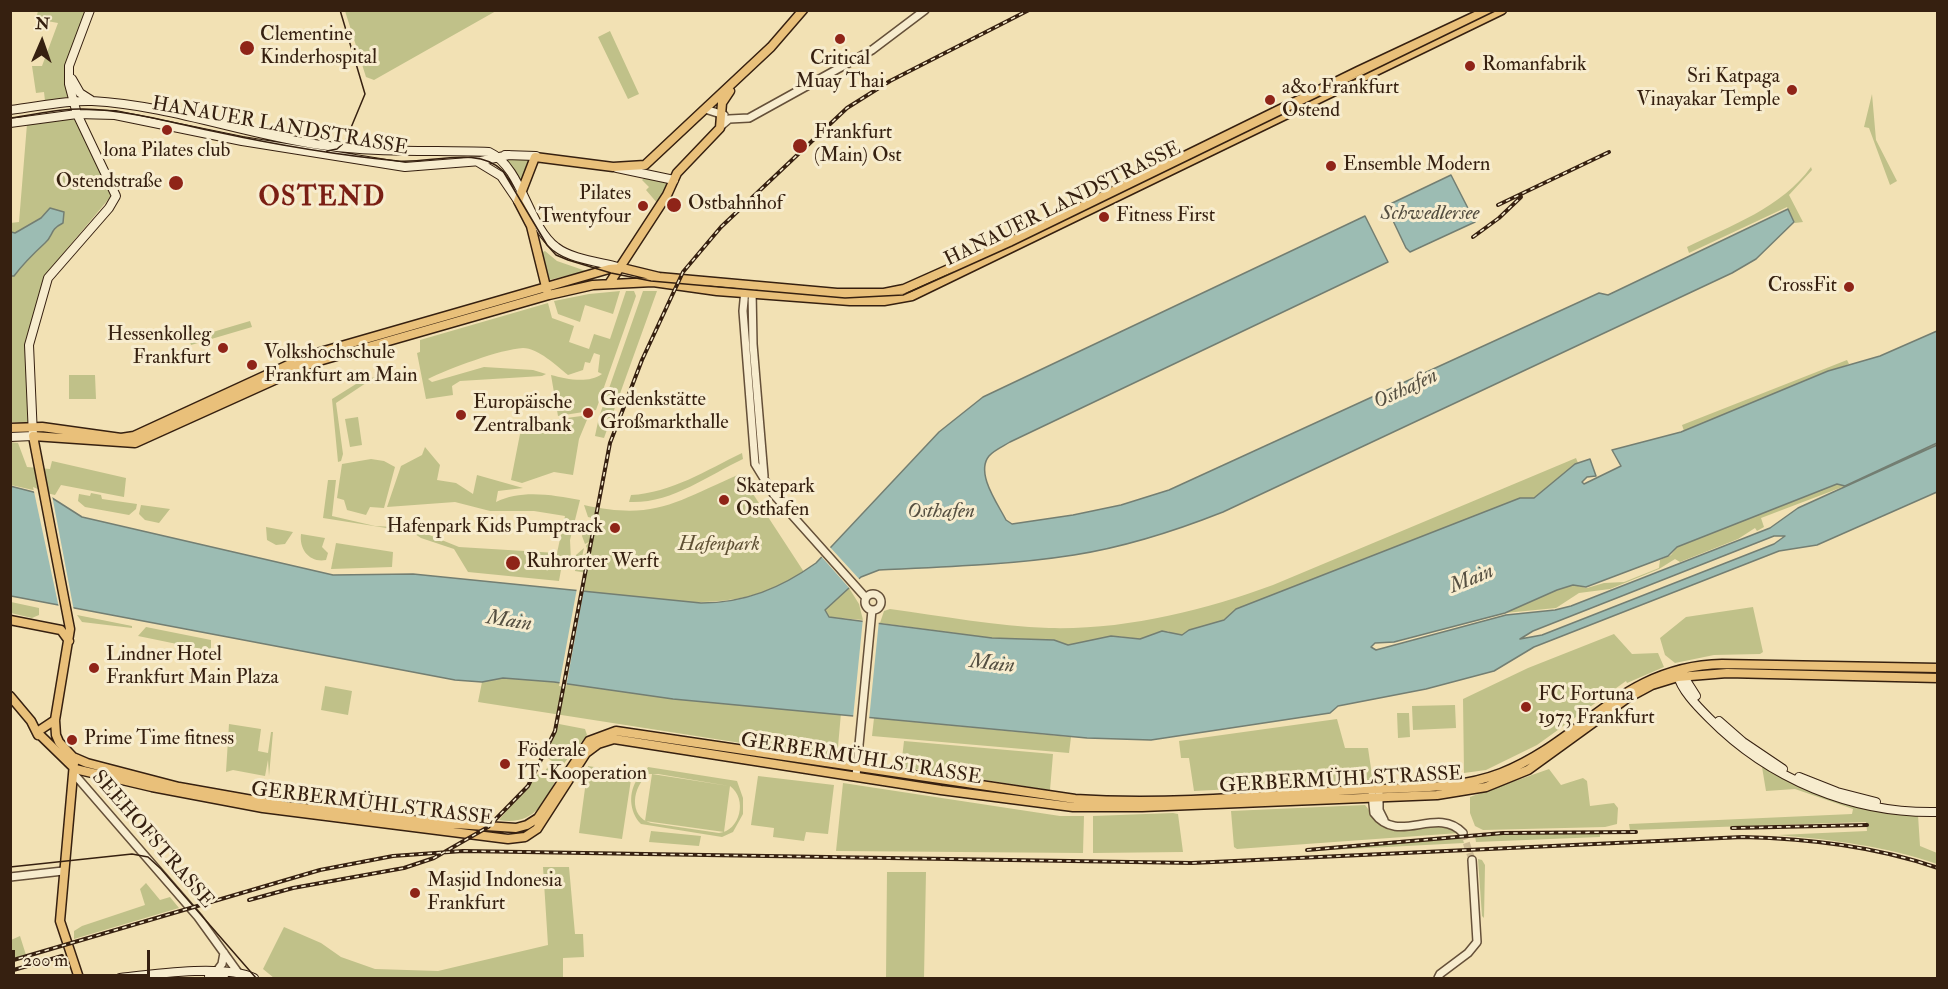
<!DOCTYPE html>
<meta charset="utf-8">
<style>
body{margin:0}
#map{position:relative;width:1948px;height:989px;overflow:hidden;background:#f2e1b4;font-family:"IM FELL Double Pica",serif}
canvas{display:block}
.frame{position:absolute;inset:0;border:12px solid #362010;pointer-events:none}
.north{position:absolute;left:12px;top:12px;width:60px;height:60px;-webkit-text-stroke:4px #f7ecce;paint-order:stroke;rotate:2deg;font-size:16px;font-weight:700;line-height:24px;text-align:center;color:#362010}
.north::after{content:'';display:block;margin:auto;width:21px;height:27px;background:#362010;clip-path:polygon(50% 0,100% 100%,50% 72%,0 100%)}
.scale{position:absolute;left:12px;top:950px;width:138px;height:27px;box-sizing:border-box;border:3px solid #362010;border-top:0;padding-left:8px;font-size:18px;line-height:21px;white-space:nowrap;color:#362010;-webkit-text-stroke:4px #f7ecce;paint-order:stroke}
</style>
<div id="map">
<canvas width="1948" height="989"></canvas>
<div class="frame"></div>
<div class="north">N</div>
<div class="scale">200 m</div>
</div>
<script>
const g = document.querySelector('canvas').getContext('2d');
g.lineJoin = 'round';
function paint(path, color) { g.fillStyle = color; g.fill(path, 'evenodd'); }
function stroke(path, color, width, dash) { g.strokeStyle = color; g.lineWidth = width; g.lineCap = dash ? 'butt' : 'round'; g.setLineDash(dash || []); g.stroke(path); }
function write(font, color, halo, rows, align = 'center') {
  g.font = font + ' "IM FELL Double Pica",serif'; g.lineWidth = 6; g.setLineDash([]); g.textBaseline = 'middle'; g.strokeStyle = halo; g.fillStyle = color; for (const [text, x, y, turn = 0] of rows) {
    g.save(); g.translate(x, y); g.rotate((+turn || 0) * Math.PI / 180); g.textAlign = isNaN(turn) ? turn : align; if (halo) g.strokeText(text, 0, 0); g.fillText(text, 0, 0); g.restore();
  }
}
const green = new Path2D(`
 M38 11H87L74 45 68 97 45 101 44 92 36 93 32 66H42L58 23 36 19Z
 M345 11V10L496 11 374 80 366 77Z
 M610 31 639 94 628 99 598 37Z
 M1872 94 1876 140 1897 181 1890 185 1869 128 1864 127Z
 M74 118 112 195 46 274 25 342 29 423 11 422 10 223 19 222 27 124Z
 M507 159H530L518 186 505 160Z
 M1811 167 1812 170 1789 195 1803 222 1795 223 1787 207 1689 253 1687 247C1732 225 1781 208 1811 167Z
 M645 177 669 184 658 204 646 190 649 187 642 180Z
 M545 251 557 261 586 271 549 280 540 253Z
 M620 291 613 314 585 305 580 322 558 314 554 301 589 294Z
 M626 291H634L636 296 596 410 558 416 551 375C566 379 588 384 602 374L598 372 600 355 594 353 590 363 585 362 583 370 568 375C557 366 538 348 523 348 501 349 448 369 428 379L432 382 484 367 533 370 546 374 542 376 460 381 452 386 453 395 426 399 417 353 420 352V340L548 303 552 318 574 326 569 342 589 349 594 334 610 339Z
 M643 291H657L604 438 595 436 599 417Z
 M250 321 252 327 191 345 189 339Z
 M1847 360 1849 364 1684 431 1682 425Z
 M383 367 391 379 366 383 336 403 343 454 341 461 338 462 332 399 364 379 383 376 380 369Z
 M69 375H95L96 399H69Z
 M589 415 579 439 573 475 554 472 522 483 511 480 520 434 558 428 559 419Z
 M358 417 362 445 350 447 345 419Z
 M10 442 18 443 27 467 50 469 52 461 126 478 124 497 61 485 55 495 11 485Z
 M425 447 440 465 437 480 456 483 473 494 477 475 523 488 498 491 496 502C521 489 554 495 580 500L570 540 571 561 570 564H562L559 581 468 572 454 549 421 538 412 532 323 518 328 480H336L332 516 375 526 412 528 459 547 557 553 565 516 534 511H490L455 502 387 507 401 466 422 455Z
 M742 453 743 459C707 476 671 504 629 502L631 495C671 493 707 470 742 453Z
 M1576 458 1578 463 1534 498H1520L1236 609 1224 620 1182 635H1173L1168 631 1140 639 1116 636 1068 645 1054 640 992 638 880 623 884 611 890 609C942 616 996 626 1049 628 1125 630 1202 611 1273 585Z
 M371 459 384 461 395 467 384 508 370 507 366 515 347 510 344 500 337 498 342 464Z
 M740 474 804 572C738 617 658 601 584 591L587 573 575 571V568L588 570 576 567 582 558 575 561 576 555 584 548 582 557 587 552 590 555 589 551 592 546 588 550 586 546 589 542 585 544 582 536 586 526 593 539 588 524 596 525 597 519 588 517 584 505C656 521 677 501 740 474Z
 M1837 484 1845 486 1761 518 1764 527 1757 531 1755 528 1738 539 1680 562 1675 559 1659 569 1610 589 1579 593 1556 608 1505 613 1557 590 1573 585 1587 588 1604 583 1624 582 1659 568 1660 560 1671 555 1677 547Z
 M91 493 101 495 102 499 137 504 136 509 129 515 85 507 78 501 79 494 90 496Z
 M141 505 170 509 159 523 145 520 139 514Z
 M266 527 293 532 285 544 276 545 267 540Z
 M301 534 325 538 322 547 328 553 326 560C310 563 299 550 301 534Z
 M336 543 393 552 392 567 331 569Z
 M849 588 859 604 863 620 829 617 826 614V607Z
 M11 602 39 608V615L32 618 11 613Z
 M1753 607 1763 652 1760 654 1714 655 1675 663 1665 655 1660 638 1686 617Z
 M77 615 132 626V628L82 622Z
 M146 627 211 640V651L138 636Z
 M1614 634 1632 654 1658 653 1664 667 1627 683 1626 681 1537 745 1486 770 1464 773 1463 699 1528 668Z
 M503 678 554 682 673 699 841 713 837 758 478 702 482 682Z
 M325 686 352 691 348 715 321 710Z
 M1455 705 1456 728 1413 730 1412 706Z
 M1397 713H1409L1410 737 1398 738Z
 M874 718 1071 737 1069 753 872 736Z
 M1337 719 1345 748H1368L1373 782 1194 791 1189 758H1181L1179 741Z
 M229 724 261 729 258 751 268 753 271 732H273L269 776 268 760 265 776 233 770 226 772Z
 M559 724 585 729 587 735 561 767 546 757Z
 M904 741 1053 754 1050 790 901 767Z
 M588 766 632 773 622 839 579 833Z
 M648 767 737 781 743 798V814L733 832 722 837 641 824C629 812 628 792 638 778 642 773 645 773 648 767ZM649 774H658L729 786 652 774 645 821 724 832 730 786C748 799 740 831 719 833L651 823C628 817 632 786 649 774Z
 M1762 767C1811 795 1861 812 1918 815L1920 846 1937 853V864C1885 846 1833 840 1778 835L1867 831 1866 822 1630 830 1629 824 1852 814 1853 809 1795 789 1766 791Z
 M547 768 557 774V777C545 804 532 826 499 820L536 775 544 773Z
 M1549 769 1561 785 1583 778 1587 781 1590 806 1614 803 1618 808 1617 824 1605 827 1483 830 1475 826 1470 813V797Z
 M758 776 834 785 828 834 806 832 804 841 773 837 774 828 751 825Z
 M843 783 1060 816H1084L1083 853 836 851Z
 M1365 805C1370 811 1374 819 1380 824 1402 843 1429 815 1459 833L1237 849 1234 847 1231 811Z
 M1173 813 1178 814 1183 852 1093 853V816Z
 M651 831 701 836 699 846 649 842Z
 M1508 834H1600V837L1476 842 1475 836Z
 M1462 837 1464 843 1310 851Z
 M1478 859 1482 860 1485 865 1484 918 1482 916Z
 M543 867H569L575 934H583L584 957 563 958V977L569 978H274L263 969 284 927 321 943 341 957 375 969 438 971 548 945Z
 M887 872H926L924 978H886Z
 M146 883 160 900 170 897 179 908 74 939V931L82 926 145 905 140 889Z
 M20 936 26 955 11 959V940Z`);
const water = new Path2D(`
 M1451 175 1475 222 1410 252 1406 248 1386 206Z
 M50 208 64 212 63 223C49 230 54 235 45 243 33 254 23 264 14 276H11V232L15 233 41 218Z
 M1788 209 1794 222 1756 259 1732 273 1223 512C1175 531 1125 547 1074 555 1010 565 944 567 879 570L861 577 825 610 829 617 992 638 1054 640 1068 645 1111 636 1140 639 1162 631 1182 635 1189 630 1224 620 1236 609 1520 498H1534L1575 464 1590 459 1596 476 1587 477 1582 482 1584 484 1621 466 1612 450 1681 432 1828 371 1880 356 1937 331V443L1845 486 1837 484 1677 547 1668 556 1586 587 1573 585 1557 590 1505 613 1394 642 1375 643 1371 647 1376 650 1506 615 1555 610 1571 606 1770 528 1798 508 1937 445V492L1817 545 1779 551 1534 647 1494 671 1426 689 1338 706 1330 713 1151 740 1087 738 673 699 554 682 503 678 482 682 455 680 11 596 10 486 49 496 82 517 333 575 413 574 701 603C745 603 781 588 816 563L939 432 983 397 1365 216 1388 262 1010 442C1004 446 994 450 989 456 975 473 998 504 1006 520L1012 524 1073 515 1121 505 1169 490 1599 293 1608 295ZM1774 536H1785L1774 544 1542 635 1520 639 1533 631Z`);
const pier = new Path2D(`
 M33 487 52 495 74 611 59 608Z
 M829 546 861 581 851 590 820 555Z
 M577 588 584 589 566 687 559 686Z
 M863 618 879 620 869 720 853 718Z`);
const tertiaryTunnel = new Path2D(`
 M1463 833 1472 860`);
const tertiary = new Path2D(`
 M705 109 724 115
 M722 125 729 119 749 118 872 50 925 10
 M745 290 743 311 755 464 774 495 866 598
 M752 290 753 344 764 476
 M865 602a8 8 0 1 1 16 0a8 8 0 1 1-16 0Z
 M75 775 198 917 242 978
 M856 776 872 610
 M1379 793V810L1384 820
 M1372 795 1374 813C1398 846 1437 805 1463 833
 M10 877 63 871
 M216 972 222 964 224 953
 M1438 978 1440 974 1468 953 1477 942 1472 860`);
const secondary = new Path2D(`
 M72 79 80 93 91 100
 M10 110C37 107 65 100 92 101 169 105 244 134 321 145 376 153 434 150 489 152 522 167 528 226 556 247 571 259 599 262 618 267
 M10 123 77 114 115 115 242 141 405 167 481 161 509 155
 M505 155 536 156
 M478 162 501 176 518 201
 M617 168 674 180
 M10 437 33 436 29 345 48 278 109 208 116 196 77 114 69 84V66L90 10
 M1677 673C1681 690 1697 706 1709 718 1769 779 1852 814 1938 812
 M1682 674 1696 696
 M1719 721 1743 742 1783 769
 M1799 777 1837 792 1876 802
 M209 976 224 978
 M120 978C154 974 224 964 254 978`);
const primary = new Path2D(`
 M1502 10 912 296 884 301H850L717 291 653 282 593 285 549 295 312 363 135 443 33 436 70 629 55 720 56 735 59 742 73 757 87 763 179 787 286 806 440 823 516 828 527 825 538 818 589 741 616 731 1075 799C1167 805 1261 796 1353 790 1401 787 1455 791 1501 773 1584 740 1622 666 1722 664L1938 668
 M609 284 667 195 677 173 720 128 722 103 730 91
 M547 291 531 226 518 201 535 157 613 167 645 165 771 47 803 10
 M10 428 42 427 121 438 134 436 310 355 609 269 622 268 659 277 837 293H884L904 289 1005 244 1358 71 1488 10
 M10 620 61 630 69 641
 M10 696 31 721 38 735
 M37 732 75 769 152 787 263 808 508 839 525 837 537 829 586 753 598 744 614 739 941 790 1073 807H1142L1437 795 1486 787 1528 770 1626 699 1652 685 1678 677 1727 673 1938 678
 M37 732 55 720
 M74 763 60 921 79 978`);
const tram = new Path2D(`
 M10 118C34 115 59 108 83 109 129 110 173 123 217 132 277 145 337 155 398 161 430 164 478 145 503 171L547 245 556 255 568 260 611 273 651 281 845 298 903 295 1012 246 1497 10
 M327 151 337 149 345 142 365 94 340 10
 M10 867 132 854 148 857 161 869 256 978`);
const rail = new Path2D(`
 M1498 205 1609 152
 M1473 237 1499 218 1521 197
 M1732 828 1867 825
 M1307 850 1503 833 1636 832
 M249 900 293 888 404 868 434 858 488 827 528 786 555 731 610 443 642 360 683 272 721 227 847 108 890 81 1029 10
 M10 961 320 870 393 856 463 851 1192 863 1743 837C1810 839 1874 846 1938 868
 M10 971 62 956`);
const markers = [
 [840,39,6,"#8f2418"],
 [247,48,8,"#8f2418"],
 [1470,66,6,"#8f2418"],
 [1792,90,6,"#8f2418"],
 [1270,100,6,"#8f2418"],
 [167,130,6,"#8f2418"],
 [800,146,8,"#8f2418"],
 [1331,166,6,"#8f2418"],
 [176,183,8,"#8f2418"],
 [674,205,8,"#8f2418"],
 [643,206,6,"#8f2418"],
 [1104,217,6,"#8f2418"],
 [1849,287,6,"#8f2418"],
 [223,348,6,"#8f2418"],
 [252,365,6,"#8f2418"],
 [588,413,6,"#8f2418"],
 [461,415,6,"#8f2418"],
 [724,500,6,"#8f2418"],
 [615,528,6,"#8f2418"],
 [513,563,8,"#8f2418"],
 [94,668,6,"#8f2418"],
 [1526,707,6,"#8f2418"],
 [72,740,6,"#8f2418"],
 [505,764,6,"#8f2418"],
 [415,893,6,"#8f2418"]
];
const poiNames = [
 ["Clementine",260,36],
 ["Kinderhospital",260,59],
 ["Critical",840,60,"center"],
 ["Muay Thai",840,83,"center"],
 ["Romanfabrik",1482,66],
 ["Sri Katpaga",1780,78,"right"],
 ["Vinayakar Temple",1780,101,"right"],
 ["a&o Frankfurt",1282,89],
 ["Ostend",1282,112],
 ["Frankfurt",814,134],
 ["(Main) Ost",814,157],
 ["lona Pilates club",167,152,"center"],
 ["Ensemble Modern",1343,166],
 ["Ostendstraße",162,183,"right"],
 ["Pilates",631,195,"right"],
 ["Twentyfour",631,218,"right"],
 ["Ostbahnhof",688,205],
 ["Fitness First",1116,217],
 ["CrossFit",1837,287,"right"],
 ["Hessenkolleg",211,336,"right"],
 ["Frankfurt",211,359,"right"],
 ["Volkshochschule",264,354],
 ["Frankfurt am Main",264,377],
 ["Gedenkstätte",600,401],
 ["Großmarkthalle",600,424],
 ["Europäische",473,404],
 ["Zentralbank",473,427],
 ["Skatepark",736,488],
 ["Osthafen",736,511],
 ["Hafenpark Kids Pumptrack",603,528,"right"],
 ["Ruhrorter Werft",526,563],
 ["Lindner Hotel",106,656],
 ["Frankfurt Main Plaza",106,679],
 ["FC Fortuna",1538,696],
 ["1973 Frankfurt",1538,719],
 ["Prime Time fitness",84,740],
 ["Föderale",517,752],
 ["IT-Kooperation",517,775],
 ["Masjid Indonesia",427,882],
 ["Frankfurt",427,905]
];
const streetNames = [
 ["HANAUER LANDSTRASSE",280,127,10],
 ["HANAUER LANDSTRASSE",1063,205,-26],
 ["GERBERMÜHLSTRASSE",861,760,9],
 ["GERBERMÜHLSTRASSE",1341,781,-3],
 ["GERBERMÜHLSTRASSE",372,805,7],
 ["SEEHOFSTRASSE",152,840,49]
];
const parkNames = [
 ["Hafenpark",719,546]
];
const waterNames = [
 ["Schwedlersee",1430,214],
 ["Osthafen",1406,390,-25],
 ["Osthafen",941,512],
 ["Main",1472,580,-22],
 ["Main",509,622,9],
 ["Main",992,665,6]
];
const districtNames = [
 ["OSTEND",322,199]
];
paint(green, '#c0c189');
paint(water, '#9cbcb3');
stroke(water, '#737e72', 1.5);
paint(pier, '#f2e1b4');
stroke(tertiaryTunnel, '#ccba93', 7, [7, 3.5]);
stroke(tertiary, '#655039', 10);
stroke(secondary, '#362010', 10);
stroke(primary, '#362010', 11);
stroke(tertiary, '#f7ecce', 7);
stroke(secondary, '#f7ecce', 8);
stroke(primary, '#e9c07a', 8);
stroke(tram, '#362010', 1.5);
stroke(rail, '#362010', 4);
stroke(rail, '#f7ecce', 1.5, [4.5]);
for (const [x, y, r, color] of markers) { const dot = new Path2D(); dot.arc(x, y, r, 0, 2 * Math.PI); g.fillStyle = color; g.fill(dot); stroke(dot, '#f7ecce', 2); }
write('20px', '#362010', '#f7ecce', poiNames, 'left');
write('20px', '#362010', '#f7ecce', streetNames);
write('italic 20px', '#5f5034', '#f7ecce', parkNames);
write('italic 21px', '#554f41', '#f7ecce', waterNames);
g.letterSpacing = '1.5px';
write('bold 26px', '#7a1f14', '#f7ecce', districtNames);
g.letterSpacing = '0px';
</script>
